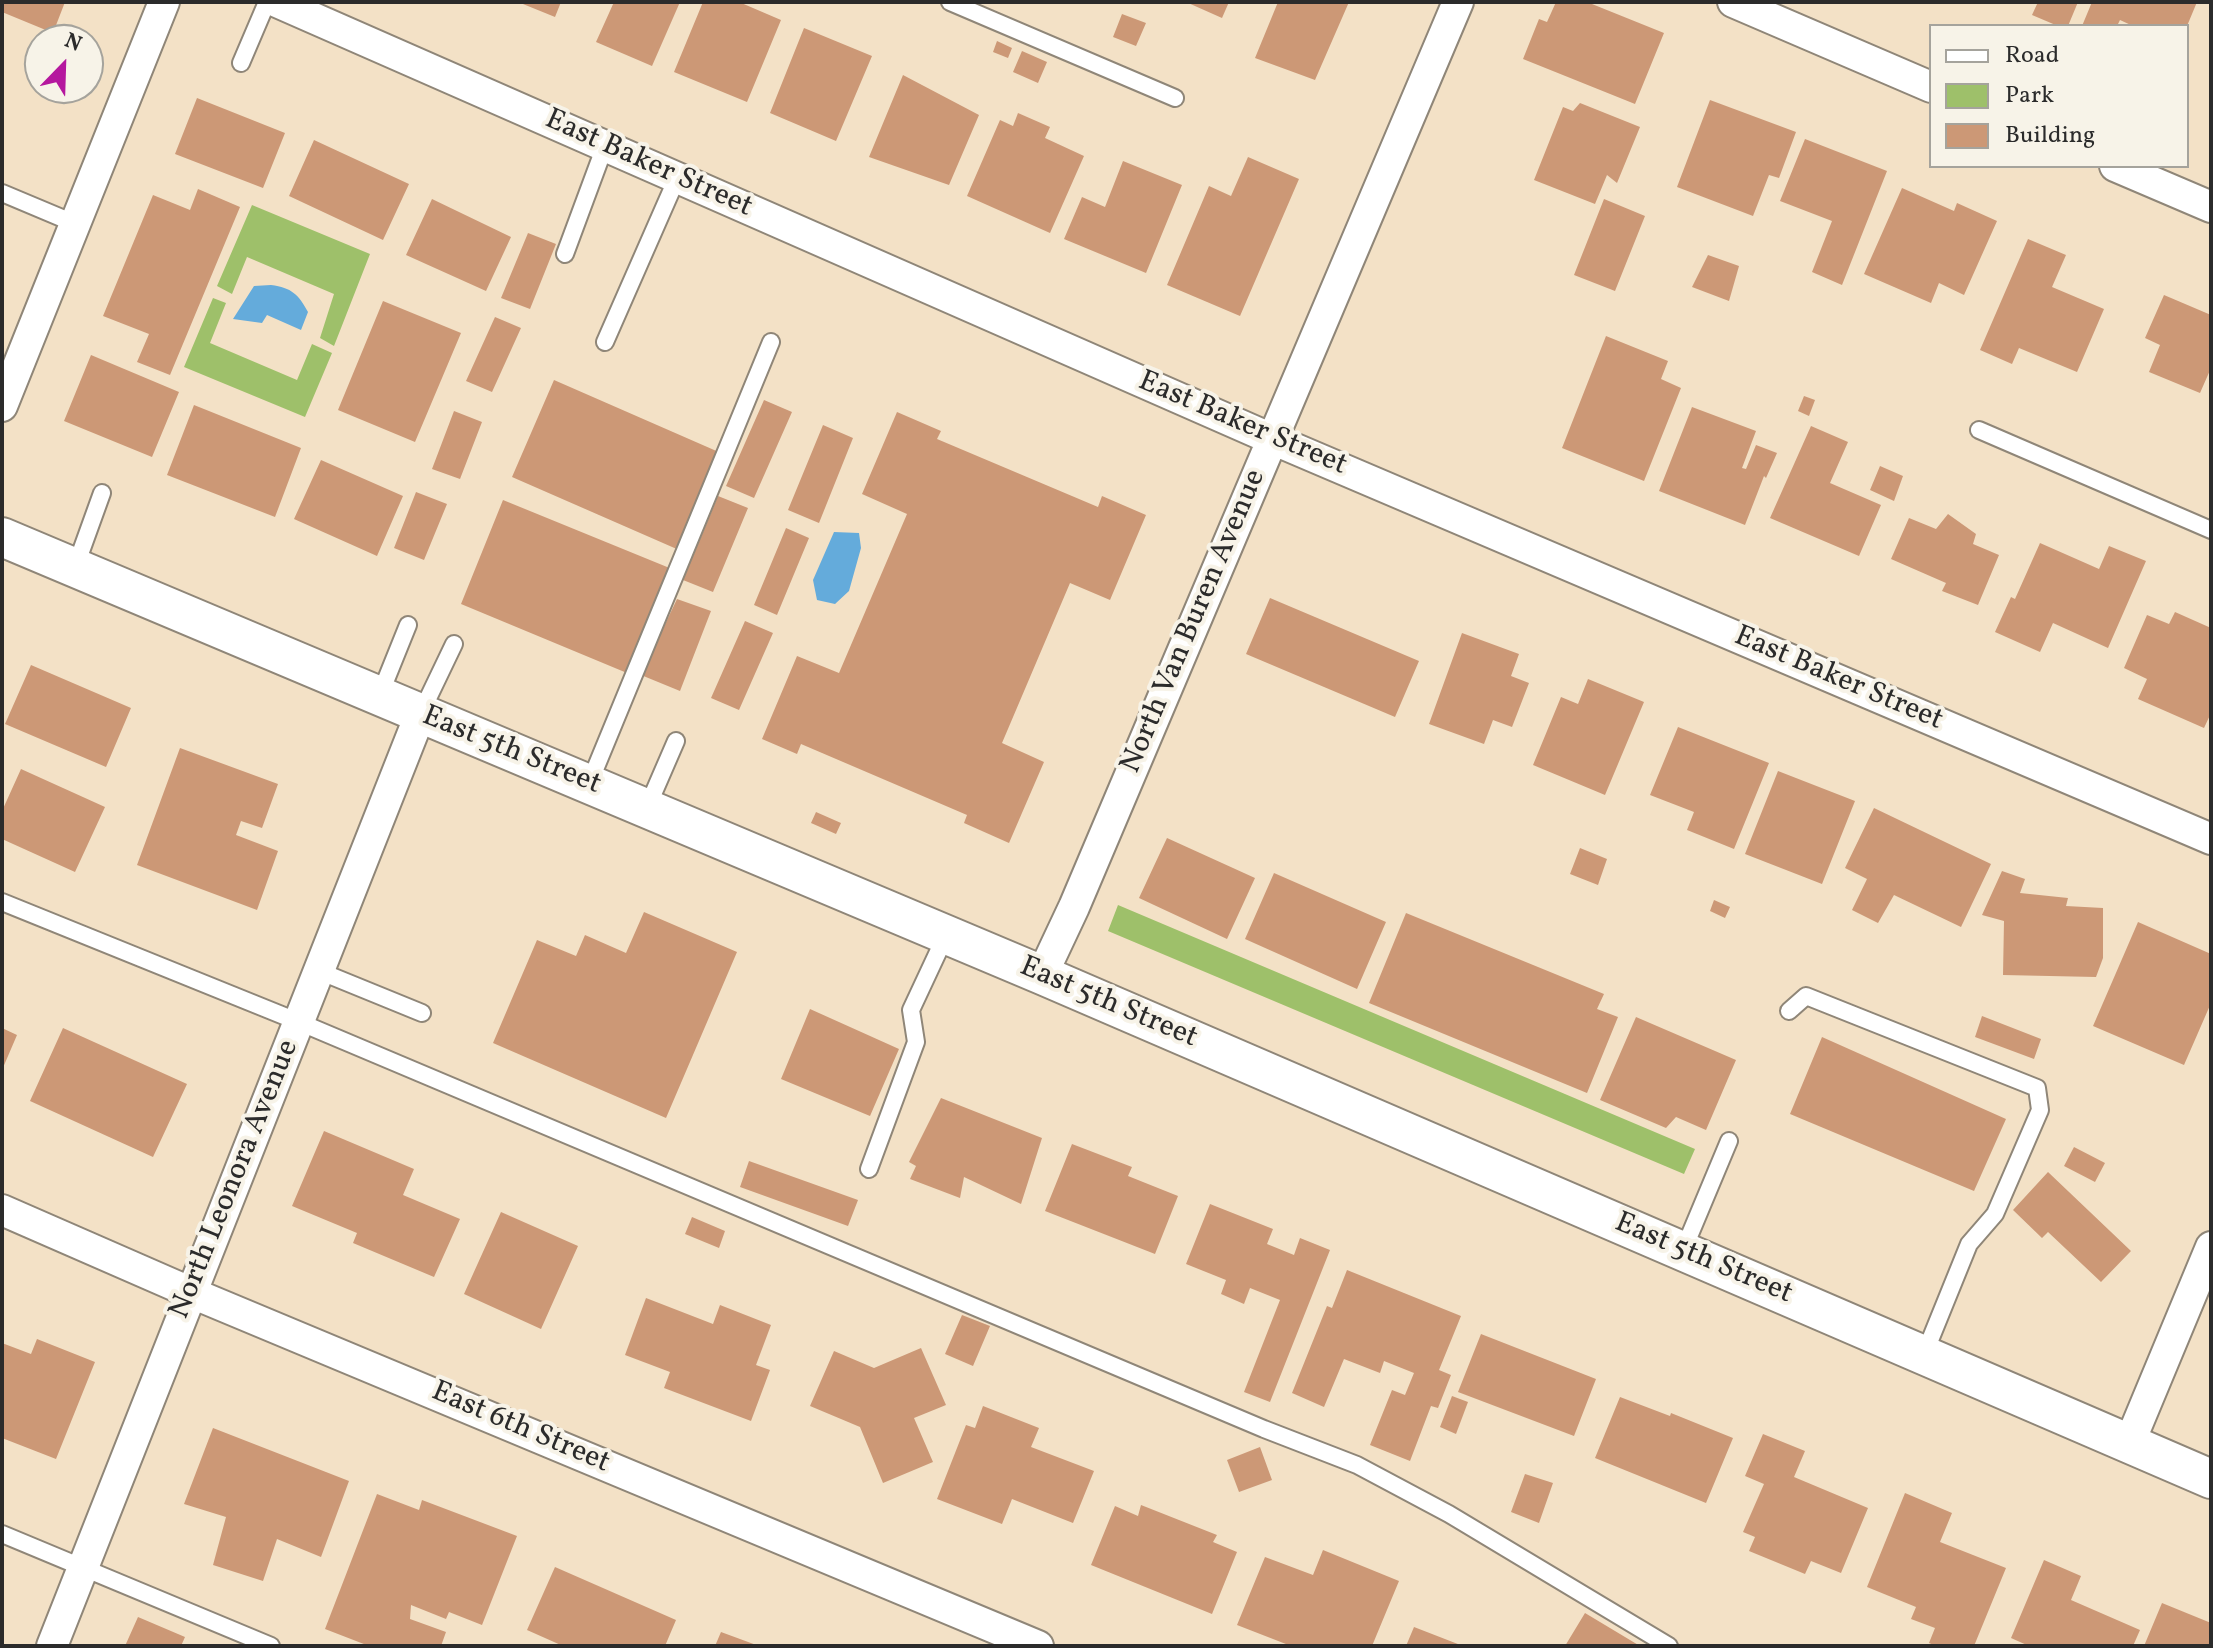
<!DOCTYPE html>
<style>
body{margin:0}
#map{position:relative;width:2213px;height:1648px;overflow:hidden;background:#f3e1c6;font-family:Vollkorn,serif}
canvas{display:block}
.frame{position:absolute;inset:0;border:4px solid #2b2b2b;pointer-events:none}
.legend{position:absolute;left:1929px;top:24px;width:260px;height:144px;box-sizing:border-box;background:#f7f3e8;border:2px solid #a5a39c;margin:0;padding:10px 14px;list-style:none;font-size:24px;color:#2b2b2b}
.legend li{display:flex;align-items:center;gap:16px;height:40px}
.legend b{width:40px;border:2px solid #a5a39c}
.north{position:absolute;left:24px;top:24px;width:80px;height:80px;box-sizing:border-box;background:#f7f3e8;border:2px solid #a5a39c;border-radius:50%;rotate:23deg;font-size:22px;font-weight:700;line-height:32px;text-align:center;color:#2b2b2b}
.north::after{content:'';display:block;margin:auto;width:28px;height:36px;background:#b5179e;clip-path:polygon(50% 0,100% 100%,50% 72%,0 100%)}
</style>
<div id="map">
<canvas width="2213" height="1648"></canvas>
<div class="frame"></div>
<ul class="legend">
<li><b style="height:10px;background:#fff"></b>Road</li>
<li><b style="height:22px;background:#9ec06a"></b>Park</li>
<li><b style="height:22px;background:#cc9876"></b>Building</li>
</ul>
<div class="north">N</div>
</div>
<script>
const g = document.querySelector('canvas').getContext('2d');
g.lineJoin = 'round';
function paint(path, color) { g.fillStyle = color; g.fill(path, 'evenodd'); }
function stroke(path, color, width, dash) { g.strokeStyle = color; g.lineWidth = width; g.lineCap = dash ? 'butt' : 'round'; g.setLineDash(dash || []); g.stroke(path); }
function write(font, color, halo, rows, align = 'center') {
  g.font = font + ' Vollkorn,serif'; g.lineWidth = 8; g.setLineDash([]); g.textBaseline = 'middle'; g.strokeStyle = halo; g.fillStyle = color; for (const [text, x, y, turn = 0] of rows) {
    g.save(); g.translate(x, y); g.rotate((+turn || 0) * Math.PI / 180); g.textAlign = isNaN(turn) ? turn : align; if (halo) g.strokeText(text, 0, 0); g.fillText(text, 0, 0); g.restore();
  }
}
const green = new Path2D(`
 M252 205 370 254 334 346 320 338 334 294 247 257 232 294 217 286Z
 M213 298 226 303 210 343 297 380 312 344 332 353 305 417 184 367Z
 M1118 905 1695 1149 1684 1174 1108 931Z`);
const water = new Path2D(`
 M271 285C292 288 298 294 308 312L301 330 267 315 262 323 233 319 254 286Z
 M834 532 859 533 861 548 849 591 835 604 817 600 813 580Z`);
const building = new Path2D(`
 M2 2H65L53 33 2 12Z
 M518 2H561L555 17Z
 M614 2H680L652 66 596 42Z
 M703 2H739L781 20 747 102 674 72Z
 M1186 2H1229L1222 18Z
 M1278 2H1349L1315 80 1255 58Z
 M1556 2H1587L1664 33 1635 104 1523 59 1539 19 1547 22Z
 M2038 2H2078L2068 26H2058L2032 15Z
 M2092 2H2197L2187 26H2133L2120 20 2117 26H2082Z
 M1122 14 1146 23 1136 46 1113 37Z
 M804 28 872 56 836 141 770 113Z
 M997 41 1012 48 1008 58 993 52Z
 M1022 51 1047 62 1038 83 1013 72Z
 M903 75 979 115 949 185 869 157Z
 M197 98 285 133 263 188 175 154Z
 M1710 100 1796 132 1779 178 1769 175 1753 216 1677 187Z
 M1580 103 1640 127 1617 183 1607 175 1595 204 1534 180 1563 107 1573 111Z
 M1018 113 1050 127 1045 138 1084 156 1050 233 967 196 1000 120 1013 126Z
 M1805 139 1887 171 1842 285 1812 272 1832 221 1780 201Z
 M314 140 409 184 383 240 289 196Z
 M1248 157 1299 179 1240 316 1167 285 1209 186 1231 196Z
 M1123 161 1182 185 1146 273 1064 239 1082 197 1105 207Z
 M1902 188 1954 211 1957 203 1997 221 1964 295 1939 283 1931 303 1864 274Z
 M198 189 240 207 170 375 137 362 149 334 103 316 153 195 190 210Z
 M432 199 511 237 486 291 406 255Z
 M1604 199 1645 216 1615 291 1574 275Z
 M528 233 556 244 530 309 501 298Z
 M2028 239 2066 255 2052 287 2104 309 2077 372 2019 348 2012 364 1980 350Z
 M1708 255 1739 266 1729 301 1692 287Z
 M2164 295 2211 315V368L2200 393 2149 372 2160 345 2145 338Z
 M383 301 461 333 415 442 338 410Z
 M495 317 521 328 492 392 466 381Z
 M1606 336 1668 361 1661 379 1681 388 1644 481 1562 448Z
 M91 355 179 392 152 457 64 421Z
 M554 380 721 453 679 550 512 477Z
 M1804 396 1815 400 1809 416 1798 411Z
 M764 400 792 412 754 498 726 486Z
 M194 405 301 448 275 517 167 475Z
 M1692 407 1756 431 1742 468 1746 469 1756 445 1777 453 1766 478 1764 476 1745 525 1659 491Z
 M454 411 482 422 460 479 432 469Z
 M897 412 941 431 937 439 1098 507 1102 496 1146 515 1110 600 1070 583 1002 743 1044 762 1009 843 964 823 967 815 801 744 797 754 762 739 797 656 839 673 907 514 862 494Z
 M823 425 853 438 819 523 788 510Z
 M1811 426 1848 442 1830 483 1881 505 1859 556 1770 518Z
 M321 460 403 496 377 556 294 519Z
 M1880 466 1903 476 1894 501 1870 490Z
 M416 492 447 504 424 560 394 548Z
 M718 496 748 508 713 592 683 580Z
 M503 500 672 569 627 673 461 604Z
 M1948 514 1976 534 1973 544 1999 555 1978 605 1942 591 1946 583 1891 559 1909 518 1936 529Z
 M786 528 809 538 777 615 754 605Z
 M2040 543 2099 569 2109 546 2146 561 2108 648 2053 623 2040 652 1995 632 2011 597 2015 599Z
 M1270 598 1419 661 1395 717 1246 654Z
 M677 599 711 611 680 691 641 675Z
 M2175 612 2211 628V713L2204 728 2138 699 2147 679 2124 668 2147 615 2169 624Z
 M745 621 773 633 739 710 711 698Z
 M1462 633 1519 654 1511 676 1529 683 1512 727 1493 720 1484 744 1429 724Z
 M31 665 131 708 106 767 5 724Z
 M1588 679 1644 702 1605 795 1533 765 1561 697 1578 704Z
 M1678 727 1769 763 1734 849 1687 830 1694 812 1650 795Z
 M180 748 278 784 262 828 241 821 236 835 278 851 257 910 137 865Z
 M21 769 105 807 75 872 2 839V811Z
 M1778 771 1855 801 1822 884 1745 854Z
 M1874 808 1991 864 1961 927 1894 895 1878 923 1852 910 1867 879 1845 868Z
 M816 812 841 823 836 834 811 823Z
 M1167 838 1255 878 1227 939 1139 898Z
 M1580 848 1607 859 1598 885 1570 874Z
 M2002 871 2025 879 2020 893 2068 898 2066 906 2103 908V958L2096 977 2003 975 2004 921 1982 915Z
 M1274 873 1386 922 1357 989 1245 939Z
 M1714 900 1730 907 1725 918 1710 911Z
 M644 912 737 952 666 1118 493 1043 537 940 576 956 585 935 626 953Z
 M1406 913 1604 994 1597 1009 1618 1017 1587 1093 1369 1003Z
 M2138 922 2211 954V1003L2184 1065 2093 1026Z
 M810 1009 899 1049 870 1116 781 1079Z
 M1982 1016 2041 1039 2034 1059 1975 1037Z
 M1636 1017 1736 1060 1706 1130 1676 1117 1666 1128 1600 1100Z
 M2 1028 17 1035 2 1070Z
 M63 1028 187 1084 153 1157 30 1101Z
 M1822 1037 2006 1119 1974 1191 1790 1114Z
 M941 1098 1042 1138 1021 1204 964 1177 960 1198 910 1179 916 1166 909 1162Z
 M324 1131 414 1169 403 1195 460 1219 434 1277 353 1243 357 1233 292 1206Z
 M1072 1144 1132 1167 1128 1176 1178 1196 1155 1254 1045 1211Z
 M2074 1147 2105 1163 2095 1182 2064 1166Z
 M749 1161 858 1200 848 1226 740 1187Z
 M2048 1172 2131 1251 2101 1282 2048 1232 2042 1238 2013 1210Z
 M1210 1204 1273 1229 1267 1244 1294 1255 1300 1238 1330 1250 1270 1402 1244 1392 1280 1300 1250 1288 1244 1304 1221 1294 1226 1280 1186 1264Z
 M501 1212 578 1246 541 1329 464 1294Z
 M692 1217 725 1231 719 1248 685 1234Z
 M1347 1270 1461 1316 1439 1370 1451 1375 1438 1408 1431 1406 1410 1461 1370 1445 1392 1390 1405 1395 1414 1373 1384 1361 1380 1373 1344 1359 1324 1407 1292 1393 1327 1306 1332 1308Z
 M646 1298 713 1324 720 1305 771 1325 756 1365 770 1370 751 1421 664 1388 670 1372 625 1355Z
 M962 1315 990 1326 973 1366 945 1354Z
 M1481 1334 1596 1379 1574 1436 1458 1392Z
 M37 1339 95 1362 56 1459 2 1438V1343L31 1354Z
 M921 1348 946 1405 914 1418 933 1462 883 1483 860 1427 810 1406 834 1351 874 1368Z
 M1452 1396 1468 1402 1456 1434 1440 1427Z
 M1620 1397 1670 1416 1671 1413 1733 1438 1706 1503 1595 1458Z
 M983 1406 1039 1428 1031 1447 1094 1471 1073 1523 1012 1499 1002 1524 937 1499 966 1425 975 1428Z
 M213 1428 349 1481 321 1557 277 1539 263 1581 213 1565 226 1517 184 1504Z
 M1763 1434 1805 1451 1794 1477 1868 1508 1841 1573 1811 1561 1805 1574 1749 1551 1755 1537 1743 1532 1764 1484 1745 1476Z
 M1260 1447 1272 1480 1239 1492 1227 1460Z
 M1525 1474 1553 1483 1539 1523 1511 1512Z
 M1905 1493 1952 1513 1940 1542 2006 1568 1974 1646H1936L1929 1643 1935 1628 1911 1619 1916 1607 1867 1587Z
 M377 1494 419 1510 422 1500 517 1536 482 1625 449 1612 446 1619 411 1605 410 1619 446 1632 441 1646H369L325 1629Z
 M1141 1505 1217 1535 1213 1542 1237 1552 1212 1614 1091 1565 1115 1506 1138 1516Z
 M1323 1550 1399 1581 1372 1646H1291L1237 1625 1265 1557 1313 1575Z
 M2044 1560 2081 1576 2071 1600 2140 1630 2133 1646H2029L2011 1638Z
 M555 1567 676 1620 665 1646H563L527 1630Z
 M2162 1603 2211 1623V1646H2144Z
 M1585 1613 1640 1646H1565Z
 M138 1617 185 1637 181 1646H125Z
 M1414 1627 1463 1646H1406Z
 M721 1632 759 1646H715Z`);
const service = new Path2D(`
 M950 2 1175 98
 M241 63 267 2
 M2 193 76 224
 M565 254 605 146
 M605 342 677 178
 M1979 430 2211 530
 M75 568 102 493
 M379 697 408 625
 M420 715 454 644
 M589 784 771 342
 M647 808 676 741
 M2 902 299 1022 1264 1429 1357 1465 1449 1514 1669 1646
 M319 971 422 1013
 M1789 1011 1806 996 2037 1088 2040 1110 1995 1214 1969 1244 1924 1355
 M869 1169 916 1042 911 1010 946 935
 M1683 1251 1729 1141
 M2 1534 271 1646`);
const minor = new Path2D(`
 M277 2 1272 439 2211 839
 M1733 2 1931 87
 M2115 166 2211 207
 M2 406 164 2
 M1042 975 1074 907 1458 2
 M2 1210 192 1293 1038 1646
 M2129 1444 2211 1247
 M52 1646 420 715`);
const tertiary = new Path2D(`
 M2 537 1042 975 2211 1479`);
const streetNames = [
 ["East Baker Street",648,165,24],
 ["East Baker Street",1242,425,23],
 ["North Van Buren Avenue",1195,622,-67],
 ["East Baker Street",1838,680,23],
 ["East 5th Street",511,752,22],
 ["East 5th Street",1108,1004,23],
 ["North Leonora Avenue",236,1180,-68],
 ["East 5th Street",1703,1260,23],
 ["East 6th Street",520,1429,23]
];
paint(green, '#9ec06a');
paint(water, '#64abdb');
paint(building, '#cc9876');
stroke(service, '#8f8678', 20);
stroke(minor, '#8f8678', 34);
stroke(tertiary, '#8f8678', 42);
stroke(service, '#fff', 16);
stroke(minor, '#fff', 30);
stroke(tertiary, '#fff', 38);
write('30px', '#2b2b2b', '#f7f3e8', streetNames);
</script>
